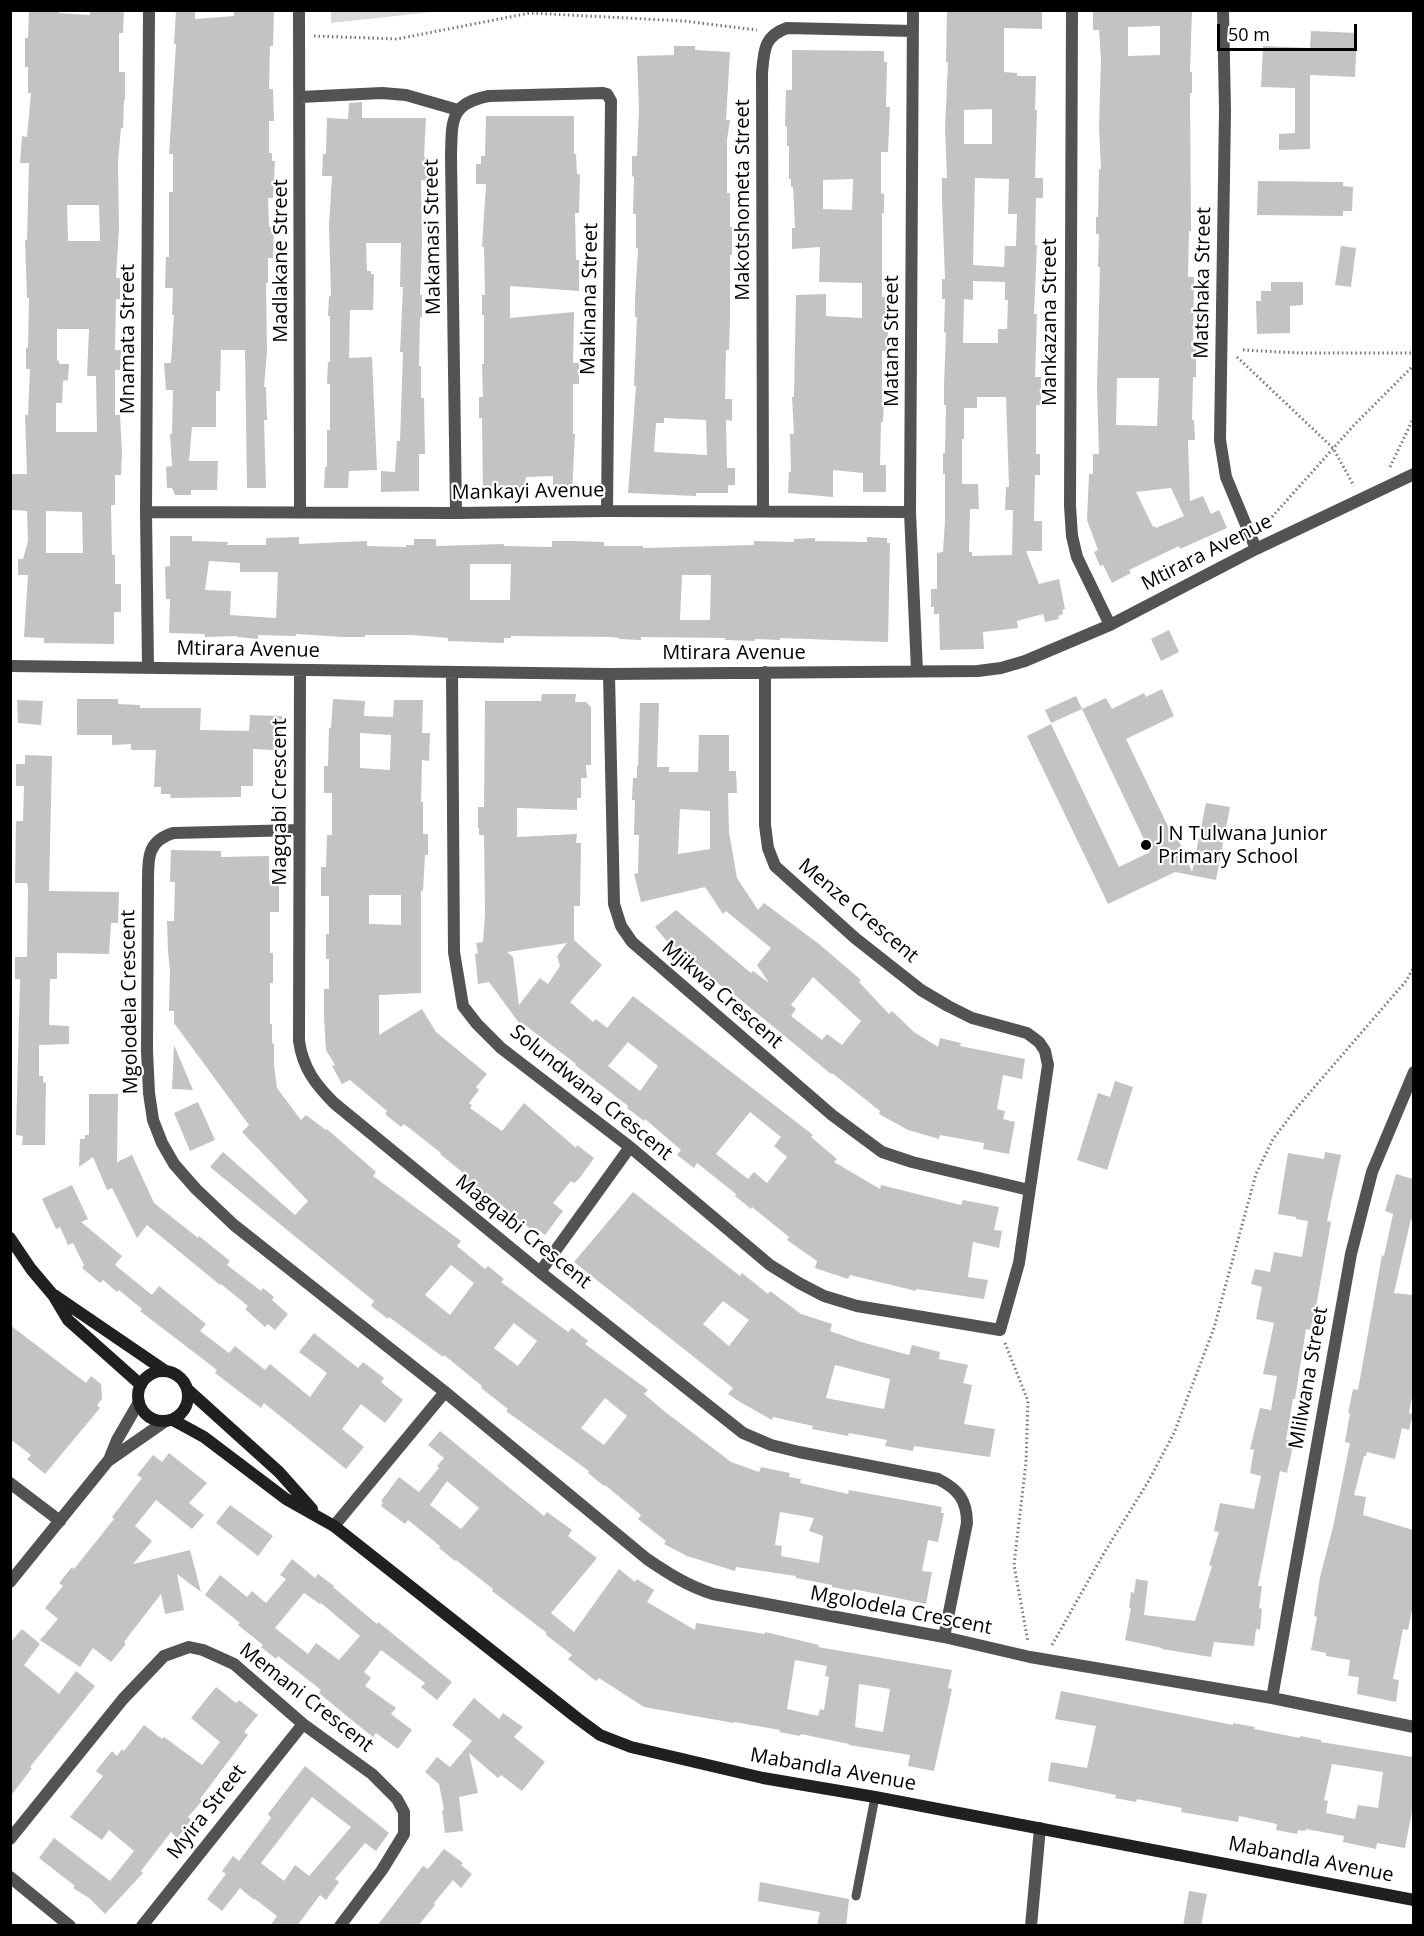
<!DOCTYPE html>
<style>
body{margin:0}
#map{position:relative;width:1424px;height:1936px;overflow:hidden;background:#fff;font-family:"Open Sans",sans-serif}
canvas{display:block}
.frame{position:absolute;inset:0;border:12px solid #000;pointer-events:none}
.scale{position:absolute;left:1217px;top:24px;width:140px;height:27px;box-sizing:border-box;border:3px solid #000;border-top:0;padding-left:8px;font-size:18px;line-height:21px;white-space:nowrap;color:#000;-webkit-text-stroke:4px #fff;paint-order:stroke}
</style>
<div id="map">
<canvas width="1424" height="1936"></canvas>
<div class="frame"></div>
<div class="scale">50 m</div>
</div>
<script>
const g = document.querySelector('canvas').getContext('2d');
g.lineJoin = 'round';
function paint(path, color) { g.fillStyle = color; g.fill(path, 'evenodd'); }
function stroke(path, color, width, dash) { g.strokeStyle = color; g.lineWidth = width; g.lineCap = dash ? 'butt' : 'round'; g.setLineDash(dash || []); g.stroke(path); }
function write(font, color, halo, rows, align = 'center') {
  g.font = font + ' "Open Sans",sans-serif'; g.lineWidth = 4.5; g.setLineDash([]); g.textBaseline = 'middle'; g.strokeStyle = halo; g.fillStyle = color; for (const [text, x, y, turn = 0] of rows) {
    g.save(); g.translate(x, y); g.rotate((+turn || 0) * Math.PI / 180); g.textAlign = isNaN(turn) ? turn : align; if (halo) g.strokeText(text, 0, 0); g.fillText(text, 0, 0); g.restore();
  }
}
const green = new Path2D(`
 M331 11V10L442 11 331 23Z`);
const building = new Path2D(`
 M29 10H59V13L90 15V10H124L123 33H119V72H125V100H124L123 128H121L118 163 119 229 116 278H120V299H116L115 350H121L120 370H115V415H120L122 454 121 475H115V505H111L112 555H115V584H121V612H114V644L44 643V638L24 637 28 575H18V559H23L28 541 27 511 12 510 11 474H27L25 415H28L30 369H26V348H28L29 298H27L25 240H27L29 163H20L22 136 27 137 31 93H28V67H25V38H28ZM67 205H99L100 241H68ZM57 329H89L87 376H96L97 432H56V403H62L63 381 68 380 69 364H59V360L57 361ZM46 511 82 512 83 553H46Z
 M176 10H195V19L234 16V10H274L273 46H270L269 89H273L274 121H269V153H272V161H275L273 198H268L269 227H274L273 258H268V283H266L267 351 264 387H266L267 420H264L266 488H247L245 350H221L220 391H216V427H192L189 461H218L217 490H191V495H175L172 488H167L166 467 172 466 170 434H172L173 390H166L164 363H171L174 315H172L173 288H165L166 257H169V192H173V154H169L176 44H174Z
 M947 10H1042V29L1004 28V72L1017 73V76H1036L1035 110H1037L1035 178H1043V198H1036L1035 245H1037L1034 314H1037L1035 377H1041V405H1036V454H1040V475H1035L1034 521H1042V551H1026L1039 584 1059 579 1065 609 1062 610 1063 614 1058 616 1059 619 1045 622 1043 614 1017 621 1018 628 983 632 984 649 940 650 939 614H934V607H931V589H937V553L943 552 945 520V474H943V453H945L946 405H944V384L946 333 944 332 945 299H942V279H945L942 199V178H947L945 129 948 62H946ZM992 109V144H964V110ZM975 178 1009 179 1008 214H1017L1016 246H1005L1004 267 973 265ZM973 281 1005 282V300H1008L1007 329H998V343H963L964 299 973 300ZM977 397H1006L1009 487H1006L1005 510H1013L1012 555 972 556V552H969L970 509H979L978 484H962V439H964V408H977Z
 M1093 10H1192L1190 72H1192V93H1190L1191 231H1189L1188 277H1194L1193 349H1196V377H1193L1192 420H1194L1195 440H1188L1190 501 1203 496 1211 514 1219 510 1227 528 1180 549 1179 546 1129 570 1131 573 1112 583 1103 565 1100 566 1094 552 1098 550 1087 520 1089 474H1093V454H1099L1097 387 1100 267H1098L1099 234H1096V217H1098L1099 169H1101L1099 127 1101 59 1099 30H1093ZM1160 26V55L1128 56V27ZM1117 378H1159L1157 426 1116 425ZM1171 488 1184 516 1156 528 1155 526 1153 527 1136 492Z
 M1311 31 1357 33 1355 77 1310 75V149L1279 150V134L1295 133V88L1261 87 1263 46 1310 48Z
 M674 46H695V50L730 52 726 120H730L727 140V193H730V227H732V255H730V318L729 350H726L725 399H732V421L726 420 727 468H735V485H728V493H696V496L628 493 636 386H634L637 317H635V299L638 248H636V214H633L634 177 632 176V156H637L639 110 637 56 674 55ZM664 418 706 420 707 455 654 452 656 423H664Z
 M792 50 884 51V62H887L886 107H890L888 152H881V194L884 193V213H882V297H885V332H888L887 351H882V401H884L883 422H881L880 465H886V492H863V473L833 470V497L788 493 789 472H791L790 434H794L792 397H794L796 295 826 294V316L862 318V283L819 282 820 247 792 249V228H795L793 187H791V179H789V146H787V127L785 126 786 90H792ZM853 179 852 210 823 209V180Z
 M362 102V118H426L424 157 428 158V181L421 180 422 243 420 295H422V317H420L419 366H421V398H424L425 454H419V491L381 492V471L395 472 397 441H400L403 352H400L403 287H400L401 243H366L367 271H371V274H374L373 310H350L349 358 372 357 377 470 349 471 348 488H324L325 467H327V430H330V384H327L328 362H330V316H328L329 296H331L329 225 332 176H322L323 154H326L327 118 348 119 349 103Z
 M486 116H574V154H576L577 174 580 175 579 213H575L576 260H579V291L510 286V318L574 312 573 363H579V384H573V434H575L572 493 553 492V476L526 477 524 489 502 488V492L483 491 482 418H479V397H483L482 364H484V315H482V295H485L484 247H482L486 184H476V164H481V156H485Z
 M1258 181 1343 182V186L1353 187 1352 211H1343V216L1257 215Z
 M1341 246 1356 248 1351 287 1335 285Z
 M1271 282H1303V305L1290 306V333L1257 334 1256 301H1261V291H1271Z
 M170 536H192V541L228 542 227 545H266V538L299 537V544L367 541V546L406 547V545H414V539H436V546L504 544V546L552 547V541H573L604 542V546H643V548L754 545V541L794 542V539L815 538V541L867 542V537L887 538V543H890L888 642 780 638V640L755 639 754 641 725 640V638L641 637V640L619 639V638L612 637 511 636V638H504V643L448 641V638L412 635H365V637H343L296 634V636L258 635V639L237 637 238 636 205 637V634L169 633 170 599H166L165 567 170 566ZM209 561 240 563V572H278L276 618 230 615 231 591 205 590ZM470 564H511L510 600H470ZM682 575H711L710 620H680Z
 M1169 630 1179 652 1161 661 1151 639Z
 M1162 689 1174 716 1126 739 1175 841 1178 839 1192 872 1206 803 1230 807 1216 880 1175 872 1108 904 1027 736 1051 724 1119 867 1150 852 1082 709 1106 698 1112 709 1144 693 1146 697Z
 M542 694H576L575 702H586L591 707V765H586L587 778H581V798H577V810L517 808V837L577 834 576 843H581L580 906H574V940L602 965 570 1002 593 1022 596 1019 607 1028 633 996 813 1135 811 1137 837 1159 834 1162 880 1189 881 1185 961 1205 963 1200 999 1207 994 1230 1002 1231 999 1248 973 1242 968 1277 988 1280 984 1299 916 1289V1291L850 1275 848 1279 815 1268 817 1261 787 1240 789 1237 752 1207 751 1209 735 1196 736 1194 697 1163 694 1168 677 1155 681 1150 645 1119 644 1121 627 1108 628 1106 575 1065 576 1064 521 1022 522 1027 489 982 478 984 475 954 478 953 476 943 483 942 485 914 484 835H479V828H478V807H484L485 701H541ZM567 943 557 956 560 966 548 984 540 978 519 1005 513 957 507 952ZM628 1042 658 1066 640 1091 608 1066ZM750 1112 781 1137 774 1146 787 1157 767 1183 754 1172 748 1179 716 1154Z
 M1076 696 1082 709 1051 723 1045 710Z
 M77 699H118V704L140 705V708H201L200 730 249 731 250 715 282 716 281 746 274 745 273 750 253 749V786H241V797L171 798 170 794H161V787H154L156 750H131V744L112 745V735H77Z
 M333 699 365 701 364 716 393 717 394 700H423L422 733H430L429 761 422 760 421 802H423V834H428V855H425L423 891H421V993L379 995V1035L422 1009 436 1032 487 1074 476 1087 479 1090 469 1103 472 1105 470 1108 502 1131 524 1103 576 1148 577 1145 594 1158 579 1179 574 1183 571 1181 553 1203 563 1211 545 1235 536 1228 533 1231 487 1193 485 1196 463 1178 466 1175 440 1154 441 1153 404 1124 401 1127 385 1114 387 1111 350 1080 342 1084 332 1066 335 1065 326 1050 324 1017V989H329V959H326V934H329V896H321V867H326L327 835H332V793H324V766H328L329 728H331ZM360 733 391 735 390 770 360 768ZM369 895H401V925L369 924Z
 M17 700 43 701 41 725 18 723Z
 M640 703H659L657 767H669V772H698L699 735H729V771H736L737 793H728L729 832 737 878 758 910 764 903 819 944 861 980 859 982 889 1014 892 1011 914 1032 938 1047 940 1038 961 1043 960 1046 1025 1059 1022 1079 1003 1075 997 1109 1005 1111 1003 1119 1015 1122 1009 1154 983 1149 984 1143 940 1135 939 1139 908 1130 879 1114 880 1111 832 1073 831 1074 725 987 724 988 708 976 709 973 666 940 655 927 676 910 751 973 753 971 769 983 757 965 771 948 726 911 723 914 705 887 641 902 634 874 638 873 639 835H634L635 800H632L633 778H637V766H638ZM680 809 710 811V849L678 854ZM813 977 861 1021 842 1045 827 1034 822 1040 791 1016 796 1009 791 1005Z
 M25 755 52 756 49 891 119 892 118 923H111L109 954 57 953V979H50L49 1025 69 1026V1044L39 1045V1076H43V1082L46 1083 45 1145H22L23 1136 16 1135 20 979H15V957H27L28 889 27 883H15L16 821H23L24 786H16V764H25Z
 M171 850 221 851V857L269 856V881H279V912H270V953H273V983H270V1024H272V1043L274 1044V1065L277 1088 301 1120 306 1115 326 1130 327 1129 376 1172 373 1176 461 1241 457 1246 485 1269 488 1266 504 1279 501 1282 568 1332 572 1328 588 1341 585 1344 648 1390 644 1394 664 1411 731 1462 759 1472 761 1467 790 1473 789 1477 801 1479 800 1483 848 1494 849 1490 942 1507 941 1513H944L938 1542 928 1540 922 1571 932 1572 926 1604 853 1589 852 1591 832 1587V1585L796 1578V1576L736 1567 735 1571 687 1556 664 1544 666 1541 638 1519 641 1515 605 1485 604 1486 588 1473 589 1471 506 1411 508 1409 481 1388 482 1386 444 1355 443 1357 389 1317 388 1319 371 1306 374 1301 210 1167 223 1152 295 1215 308 1201 242 1132 249 1125 174 1023V1011H169L170 971 168 951 167 921H174L175 882H170ZM451 1265 474 1283 450 1315 425 1295ZM514 1323 537 1341 518 1366 494 1348ZM605 1398 627 1416 604 1445 581 1428ZM780 1512 814 1518 809 1531 823 1536 819 1563 781 1556 782 1546 775 1545Z
 M174 1045 193 1090 172 1089Z
 M1115 1081 1133 1087 1107 1170 1077 1160 1098 1093 1110 1097Z
 M89 1094H118L117 1162 132 1155 154 1203 198 1238 199 1236 230 1261 227 1265 261 1291 263 1288 274 1297 272 1300 288 1314 275 1330 268 1324 265 1327 245 1309 248 1306 221 1284 220 1285 147 1225 137 1238 112 1188 107 1190 93 1157 79 1167 80 1139H85V1135H89Z
 M198 1102 215 1140 190 1151 174 1113Z
 M1325 1152 1341 1155 1327 1221 1331 1222 1316 1307 1310 1330 1306 1329 1295 1399H1293L1286 1440 1294 1441 1287 1473 1280 1471 1258 1586H1262L1259 1608 1262 1609 1260 1630 1256 1629 1254 1646 1214 1642 1211 1657 1162 1649V1648L1125 1640 1131 1608H1129L1131 1592 1134 1593 1136 1579 1148 1581 1144 1615 1195 1621 1212 1566 1209 1565 1219 1532 1214 1531 1220 1503 1254 1509 1261 1476 1250 1473 1254 1450 1250 1449 1260 1408 1271 1410 1277 1376 1263 1374 1274 1323 1256 1319 1262 1287 1251 1284 1255 1269 1270 1272 1274 1252 1302 1257 1308 1221 1296 1219V1217L1278 1214 1288 1153 1324 1159Z
 M1396 1174 1413 1179V1220L1411 1219 1394 1293 1413 1295V1392L1409 1413 1413 1414 1409 1430 1402 1428 1395 1459 1367 1452 1366 1456H1364L1354 1495 1366 1497 1363 1515 1413 1530V1605L1408 1630 1403 1629 1393 1679 1399 1680 1396 1702 1357 1694 1359 1677 1348 1676 1350 1660 1326 1656V1653L1311 1650 1317 1617 1314 1616 1320 1577 1333 1527 1350 1443 1345 1442 1350 1413H1348L1353 1389 1358 1390 1382 1255 1384 1256 1393 1214 1385 1211Z
 M72 1185 88 1219 81 1222 122 1256 115 1265 152 1295 159 1286 206 1324 200 1331 229 1353 235 1346 265 1370 270 1364 310 1397 327 1373 299 1352 314 1333 358 1368 363 1362 384 1378 381 1382 403 1400 385 1423 361 1404 342 1429 364 1447 346 1469 264 1403 261 1408 215 1373 217 1370 140 1311 142 1309 119 1290 117 1292 103 1280 100 1283 82 1268 84 1265 73 1243 68 1245 60 1227 56 1229 42 1199Z
 M633 1192 740 1276 742 1273 768 1294 770 1291 801 1314 832 1324 830 1331 861 1342 909 1355 912 1345 940 1352 939 1359 968 1365 963 1383 972 1385 964 1424 995 1429 990 1457 914 1446 913 1451 885 1446 887 1440 849 1433 848 1436 812 1429 813 1426 773 1417 772 1420 740 1402 728 1394 733 1388 574 1262ZM723 1301 749 1320 729 1346 703 1324ZM835 1365 890 1379 884 1409 826 1398Z
 M10 1325 86 1383 91 1376 101 1384 102 1399 97 1405 100 1408 45 1474 27 1459 31 1455 10 1439Z
 M440 1431 544 1516 547 1512 572 1530 568 1536 597 1558 551 1613 574 1632 619 1569 635 1582 637 1579 654 1590 647 1602 695 1630 696 1623 765 1634V1632L819 1645 818 1647 952 1670 948 1688 952 1689 934 1771 908 1766 910 1755 849 1745V1744L801 1734 800 1736 779 1732 780 1730 734 1722V1723L644 1707 599 1678 596 1681 568 1659 572 1655 545 1634 547 1633 492 1591 493 1589 456 1560 455 1561 439 1548 440 1546 408 1520 405 1524 381 1506 383 1503 381 1501 399 1477 419 1492 439 1468 437 1466 444 1458 428 1445ZM447 1481 479 1508 461 1529 430 1505ZM795 1660 827 1666 825 1676 829 1677 824 1710 820 1709 818 1716 787 1709ZM859 1684 890 1689 883 1732 855 1727Z
 M169 1453 207 1483 189 1503 204 1515 192 1529 156 1500 135 1526 152 1541 133 1564 190 1550 201 1592 177 1574 184 1610 165 1614 161 1594 124 1642 126 1644 111 1662 93 1648 80 1667 40 1640 58 1619 45 1608 63 1586 59 1583 72 1567 74 1569 114 1519 112 1517 142 1478 137 1475 153 1455 162 1462Z
 M230 1505 273 1536 258 1556 216 1523Z
 M292 1559 315 1578 318 1574 334 1586 333 1587 377 1624 378 1622 393 1634 452 1682 437 1700 421 1687 425 1683 381 1650 364 1672 371 1678 365 1686 396 1708 391 1714 412 1730 398 1749 376 1733 373 1737 354 1722 319 1693 321 1690 278 1656 276 1659 261 1647 263 1645 238 1625 240 1623 205 1595 220 1575 247 1597 252 1591 266 1603 286 1579 280 1575ZM304 1593 320 1604 321 1603 360 1636 339 1660 316 1643 308 1654 275 1628Z
 M22 1629 40 1644 24 1665 59 1694 76 1671 95 1686 30 1767 32 1768 10 1797V1643Z
 M216 1687 236 1703 239 1700 258 1715 244 1732 248 1735 200 1799 202 1801 188 1817 191 1820 177 1838 171 1832 141 1871 143 1873 105 1914 89 1898 73 1888 75 1886 39 1858 54 1838 110 1881 134 1851 109 1830 102 1840 70 1817 103 1776 96 1771 112 1751 117 1756 122 1749 124 1751 144 1725 162 1739 164 1737 202 1765 220 1742 191 1718Z
 M1061 1691 1233 1725V1723L1255 1727 1254 1729 1300 1738V1736L1321 1740V1742L1413 1757V1806L1405 1848 1377 1843 1376 1849 1343 1842 1344 1836 1306 1829 1305 1831 1298 1830 1297 1834 1276 1830 1277 1824 1239 1816 1238 1822 1181 1812 1182 1808 1137 1799 1136 1802 1115 1798 1116 1795 1048 1781 1051 1762 1087 1768 1096 1726 1055 1719ZM1332 1764 1383 1772 1378 1808 1358 1805 1355 1819 1326 1813 1328 1801 1324 1800Z
 M474 1698 499 1719 503 1713 523 1727 514 1737 545 1762 522 1791 501 1775 498 1778 469 1753 478 1793 459 1797 463 1831 445 1833 442 1810H444L439 1784 425 1772 437 1757 450 1767 472 1741 452 1725Z
 M305 1766 389 1833 376 1851 365 1843 335 1879 339 1882 326 1900 320 1895 297 1926H270L277 1916 255 1899 254 1900 240 1888 222 1911 207 1899 226 1874 222 1871 233 1856 239 1861 271 1818 268 1814ZM312 1797 351 1827 309 1876 295 1865 284 1881 261 1863Z
 M444 1849 463 1863 461 1865 472 1874 461 1888 453 1880 434 1903 435 1905 418 1926H377L423 1866 428 1869Z
 M760 1882 849 1899 846 1926H817L820 1912 758 1901Z
 M1189 1891 1207 1894 1201 1926H1183Z`);
const path = new Path2D(`
 M314 36 397 39 530 13 684 21 757 30
 M1243 350 1300 353H1414
 M1237 357 1333 448 1354 486
 M1390 467 1414 417
 M1263 527 1355 424 1414 365
 M1005 1343 1028 1401 1026 1462 1014 1565 1028 1642
 M1052 1645 1104 1553 1148 1482 1174 1433 1214 1328 1256 1174 1273 1139 1299 1105 1406 981 1414 967`);
const lane = new Path2D(`
 M856 1896 875 1797`);
const street = new Path2D(`
 M299 10 300 512
 M913 10 910 512 917 671
 M1072 10 1070 506 1072 536 1077 557 1110 625
 M1223 10 1225 111 1220 440 1226 477 1256 549
 M300 97 382 93 406 95 458 110
 M763 511 762 73C764 50 764 36 787 28L913 31
 M146 512 456 513 607 511 910 512
 M456 513 451 157C452 122 449 103 489 96L603 93 607 94 611 101 607 511
 M10 666 609 674 978 671 1001 668 1025 661 1110 625 1256 549 1414 474
 M148 667 146 512 149 10
 M300 670 299 1041C303 1068 315 1084 334 1103L540 1272 743 1433 771 1445 799 1452 938 1479C958 1489 967 1500 967 1523L944 1637
 M452 672 454 952 463 1006 477 1024 501 1048 630 1147 770 1265 799 1283 824 1296 857 1306 1000 1330 1019 1263 1048 1065 1045 1051 1039 1042 1027 1033 972 1018 948 1006 921 990 855 938 775 866 768 848 765 825V672
 M609 674 614 904 621 926 632 942 832 1115 882 1152 912 1162 1029 1190
 M299 830 173 833C148 841 148 857 148 879L147 1051 149 1093 153 1120 162 1143 174 1164 196 1189 234 1225 445 1392 647 1559C669 1574 688 1586 713 1594L944 1637 1030 1657 1272 1698 1414 1727
 M540 1272 630 1147
 M109 1460 117 1440 139 1402
 M10 1483 60 1521
 M334 1526 445 1392
 M10 1582 108 1461 164 1422
 M1272 1698 1351 1254 1372 1172 1414 1072
 M10 1839 123 1699 164 1656 189 1647 203 1650 234 1664 303 1724 372 1774 397 1799 404 1812V1834L382 1870 340 1926
 M10 1877 70 1926
 M142 1926 303 1724
 M1031 1926 1040 1828`);
const secondary = new Path2D(`
 M10 1238 31 1269 53 1295 68 1320 141 1385
 M54 1295 164 1370
 M138 1396a25 25 0 1 1 50 0a25 25 0 1 1-50 0Z
 M187 1389 279 1472 312 1509
 M173 1420 204 1437 286 1499 334 1526 577 1718 600 1735 631 1747 763 1778 875 1797 1414 1900`);
const markers = [
 [1146,845,6,"#000"]
];
const streetNames = [
 ["Makotshometa Street",743,200,-90],
 ["Makamasi Street",433,237,-91],
 ["Madlakane Street",281,261,-90],
 ["Matshaka Street",1203,283,-89],
 ["Makinana Street",590,299,-89],
 ["Mankazana Street",1050,322,-90],
 ["Mnamata Street",128,339,-90],
 ["Matana Street",892,341,-90],
 ["Mankayi Avenue",528,492,-1],
 ["Mtirara Avenue",1207,553,-27],
 ["Mtirara Avenue",248,650,1],
 ["Mtirara Avenue",734,653],
 ["Magqabi Crescent",280,802,-90],
 ["Menze Crescent",858,911,40],
 ["Mjikwa Crescent",722,995,41],
 ["Mgolodela Crescent",130,1002,-91],
 ["Solundwana Crescent",591,1093,39],
 ["Magqabi Crescent",523,1232,39],
 ["Mlilwana Street",1309,1378,-80],
 ["Mgolodela Crescent",901,1611,11],
 ["Memani Crescent",306,1698,38],
 ["Mabandla Avenue",833,1770,10],
 ["Myira Street",207,1812,-52],
 ["Mabandla Avenue",1311,1860,11]
];
const poiNames = [
 ["J N Tulwana Junior",1158,834],
 ["Primary School",1158,857]
];
paint(green, '#dadada');
paint(building, '#c3c3c3');
stroke(path, '#757575', 3, [1.5, 3]);
stroke(lane, '#535353', 9);
stroke(street, '#535353', 12);
stroke(secondary, '#202020', 12);
for (const [x, y, r, color] of markers) { const dot = new Path2D(); dot.arc(x, y, r, 0, 2 * Math.PI); g.fillStyle = color; g.fill(dot); stroke(dot, '#fff', 2); }
write('20px', '#000', '#fff', streetNames);
write('20px', '#000', '#fff', poiNames, 'left');
</script>
